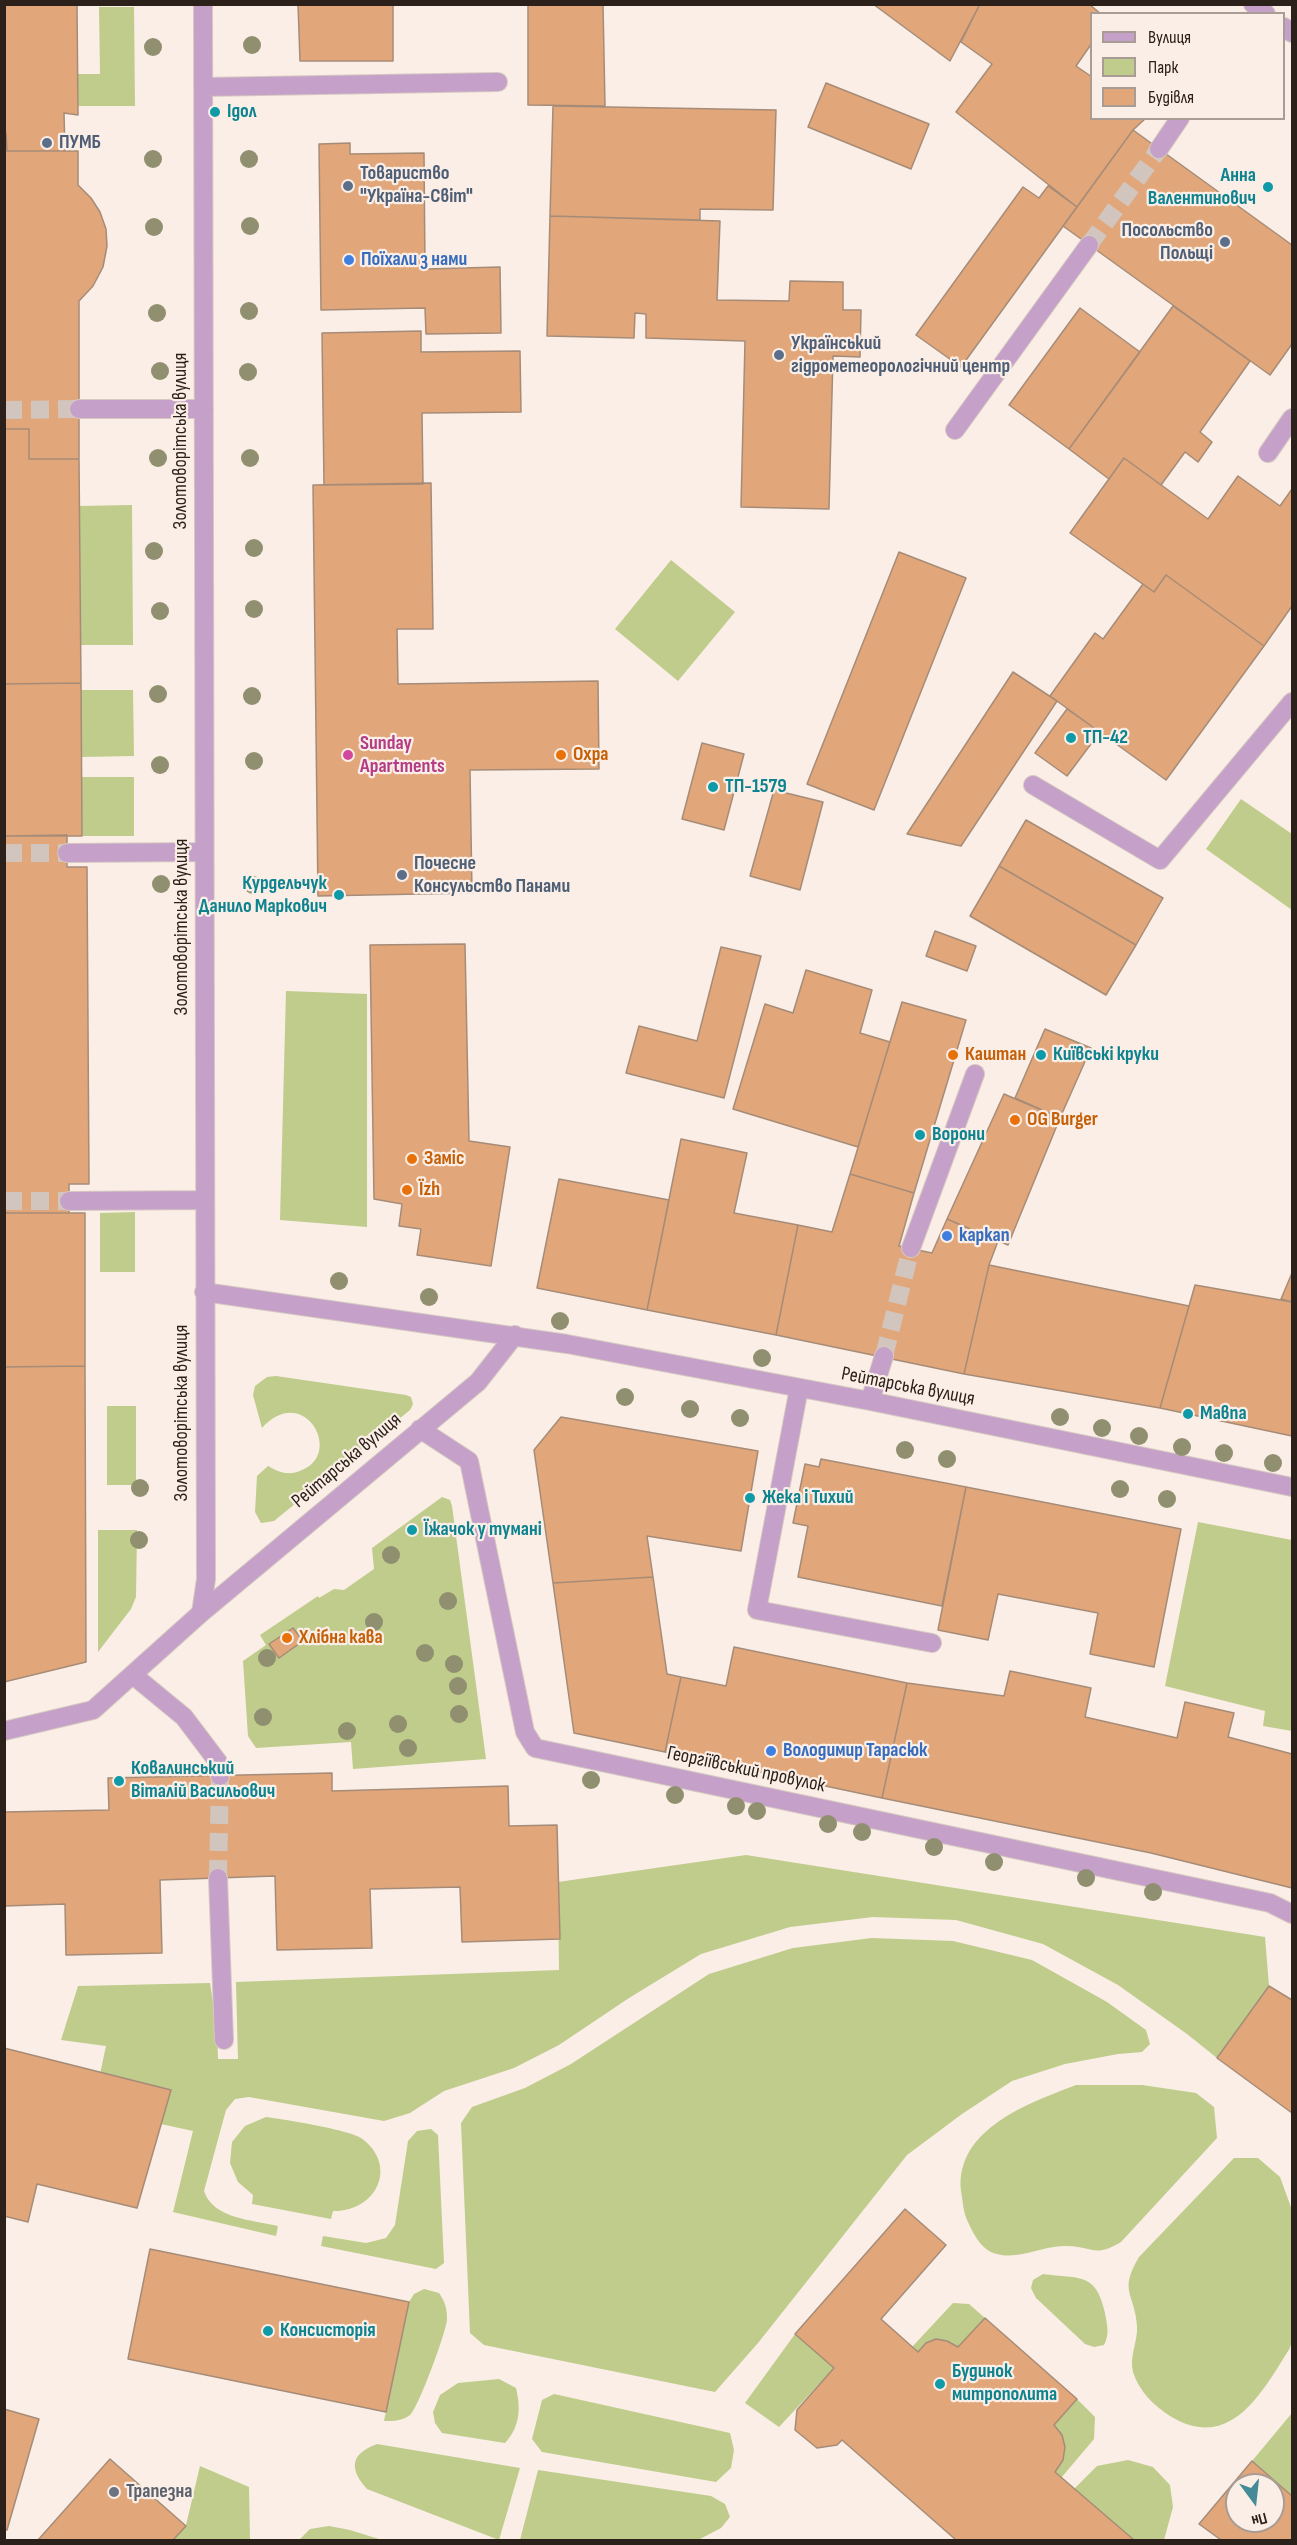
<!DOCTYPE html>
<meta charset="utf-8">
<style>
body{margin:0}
#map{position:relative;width:1297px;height:2545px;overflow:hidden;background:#faeee6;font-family:"Sofia Sans Condensed",sans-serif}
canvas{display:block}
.frame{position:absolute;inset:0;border:6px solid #2c211a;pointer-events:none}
.legend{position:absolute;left:1090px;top:12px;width:195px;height:108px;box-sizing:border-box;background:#faeee6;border:2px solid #a89c94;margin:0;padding:8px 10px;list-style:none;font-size:18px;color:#2c211a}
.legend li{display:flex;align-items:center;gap:12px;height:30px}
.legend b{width:30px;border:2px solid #a89c94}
.north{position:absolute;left:1225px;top:2473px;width:60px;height:60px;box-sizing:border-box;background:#faeee6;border:2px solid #a89c94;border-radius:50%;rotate:165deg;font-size:16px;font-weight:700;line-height:24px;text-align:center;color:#2c211a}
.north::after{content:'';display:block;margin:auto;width:21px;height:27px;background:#458b97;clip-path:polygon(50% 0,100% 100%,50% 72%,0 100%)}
</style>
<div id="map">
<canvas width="1297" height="2545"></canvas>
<div class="frame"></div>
<ul class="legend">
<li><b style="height:8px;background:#c5a0c8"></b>Вулиця</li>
<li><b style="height:16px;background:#bfcc8b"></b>Парк</li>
<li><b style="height:16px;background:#e1a679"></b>Будівля</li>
</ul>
<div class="north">Пн</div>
</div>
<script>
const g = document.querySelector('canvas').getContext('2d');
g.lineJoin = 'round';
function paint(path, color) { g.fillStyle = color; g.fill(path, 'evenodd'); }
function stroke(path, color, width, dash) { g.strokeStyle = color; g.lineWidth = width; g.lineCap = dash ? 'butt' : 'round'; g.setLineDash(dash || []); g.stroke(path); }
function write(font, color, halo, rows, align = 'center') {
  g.font = font + ' "Sofia Sans Condensed",sans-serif'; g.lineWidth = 4.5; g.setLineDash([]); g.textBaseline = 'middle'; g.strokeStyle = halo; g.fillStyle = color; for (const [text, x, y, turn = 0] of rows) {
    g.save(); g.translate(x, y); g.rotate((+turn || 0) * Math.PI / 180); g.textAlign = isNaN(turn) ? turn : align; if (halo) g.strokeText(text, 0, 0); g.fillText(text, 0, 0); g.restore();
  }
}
const green = new Path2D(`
 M99 7H134L135 106H78V74H100Z
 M132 505 133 645H80V506Z
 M671 560 735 612 678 681 615 629Z
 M81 690H133L134 756 81 757Z
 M81 777H134V836H82Z
 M1241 799 1292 834V910L1206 849Z
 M286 991 367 994V1227L280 1220Z
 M135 1212V1272H100V1213Z
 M276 1376 406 1395 411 1397 413 1404 410 1410 274 1521 261 1523 255 1512 257 1476 268 1466C280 1473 289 1476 302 1470 344 1454 304 1382 262 1428L253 1395 255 1386 267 1377Z
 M107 1406H136V1485H107Z
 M442 1497 450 1500 452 1506 486 1759 353 1769 351 1742 256 1748 248 1736 243 1661 266 1645 260 1635 318 1596 319 1598 334 1589 344 1590 374 1569 372 1548Z
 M1198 1522 1292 1540V1731L1263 1726 1265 1711 1165 1686Z
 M98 1530H137L136 1597 131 1609 98 1652Z
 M746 1855 1265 1937 1269 1986 1217 2058 1187 2034 1118 1985 1043 1944 956 1920 873 1917 790 1927 701 1954 629 1998 559 2045 514 2068 444 2091 410 2113 384 2121 249 2097 235 2099 226 2110 204 2191C213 2219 253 2220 278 2226L276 2236 173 2212 193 2131 161 2124 100 2074 106 2046 61 2040 78 1986 210 1983 217 2028 218 2059H238L236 1982 559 1970 558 1882Z
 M872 1938 953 1941 1032 1960 1107 2002 1146 2030 1150 2044 1142 2052 1118 2054 1065 2064 1012 2081 962 2114 907 2155 758 2343 715 2392 484 2345 470 2333 461 2123 472 2107 525 2088 571 2064 709 1974 793 1948Z
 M1076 2085H1142L1196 2093 1214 2107 1217 2138 1121 2242C1093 2259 1092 2245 1064 2246 1042 2246 1019 2260 997 2254 982 2251 974 2235 968 2222 963 2212 963 2202 961 2191 955 2129 1029 2103 1076 2085Z
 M266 2117C282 2119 350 2130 361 2138 399 2165 377 2212 333 2211L331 2219 252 2204 253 2195 238 2182 230 2163 232 2142 245 2126Z
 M431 2129 438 2135 444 2263 436 2269 321 2246 323 2236 366 2243 386 2238 395 2225 408 2141 417 2131Z
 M1234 2158H1258L1280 2177 1292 2210V2340L1290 2348C1262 2392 1231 2453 1170 2416 1154 2406 1139 2391 1133 2372 1129 2356 1138 2342 1137 2326 1135 2293 1118 2292 1139 2257Z
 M1043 2274C1080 2279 1096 2272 1105 2313 1107 2326 1110 2333 1104 2345L1094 2347 1085 2344 1036 2298 1031 2288 1033 2280Z
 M424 2289 439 2293C445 2302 447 2308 447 2319 447 2330 418 2409 410 2415 402 2421 394 2421 384 2421L409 2302 414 2294Z
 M953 2303 969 2304 985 2318 958 2347C942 2337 931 2337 918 2352L912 2347Z
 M795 2334 834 2368 779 2427 745 2403Z
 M499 2379 516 2388C521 2408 520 2427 505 2443L442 2433 435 2423 433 2412 440 2395 458 2383Z
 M554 2394 730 2433 734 2450 731 2468 716 2482 542 2452 532 2439 542 2400Z
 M1077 2399 1095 2417 1094 2439 1061 2478 1055 2472C1066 2455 1067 2441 1054 2425Z
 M1292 2413V2496L1252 2461Z
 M377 2444 520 2468 499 2540 367 2489C349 2469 350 2454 377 2444Z
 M1128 2460 1153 2467 1170 2485 1173 2507 1164 2540H1134L1074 2489 1097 2466Z
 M200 2466 249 2487 250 2540H173L186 2525Z
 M538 2470 711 2496 725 2504 730 2517 721 2528 698 2540H520Z
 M329 2526 350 2530 382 2540H299L310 2529Z`);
const building = new Path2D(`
 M4 4H77L78 115 64 113 65 151H7L6 133H4Z
 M298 4H393V61H300Z
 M528 4H603L605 106 528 105Z
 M873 4H980L950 61Z
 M980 4H1089L1101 14H1092V43L1076 66 1092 77V118H1146L1133 130 1077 207 956 112 992 64 961 42Z
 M826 83 929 124 911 169 808 127Z
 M553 106 776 110 773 210 700 209V220L550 216Z
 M1133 130 1292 245V344L1270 375 1063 226Z
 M4 133H6L7 151H78V185L91 198 100 212 106 229 107 246 103 267 93 286 79 301V459H29V429H4Z
 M350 143V154L424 153 425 269 500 267 501 333 426 334 425 308 321 310 319 144Z
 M1048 186 1077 207 961 367 916 335 1023 187 1039 198Z
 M550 216 720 221 717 300 789 301 790 281 843 282V310H861L860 357 833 356 829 509 741 507 745 341 646 338V314L635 313 634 338 547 336Z
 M1173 306 1250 361 1200 432 1212 442 1198 462 1185 452 1161 485 1124 458 1109 479 1069 449Z
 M1080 308 1140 352 1069 449 1009 405Z
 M421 331V352L520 351 521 412 422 413 423 484 324 485 322 333Z
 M4 429H29V459H79L81 683 4 684Z
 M1124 458 1208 519 1238 476 1280 506 1292 489V606L1264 646 1166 575 1154 592 1070 533Z
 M431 483 433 629H397L398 684 598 681 599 769 470 770 472 893 318 896 313 485Z
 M899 552 966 578 874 810 807 784Z
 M1166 575 1264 646 1166 780 1050 696 1095 633 1103 639 1143 584 1154 592Z
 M1013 672 1057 701 961 846 907 834Z
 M81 683 82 836H4V684Z
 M1067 709 1100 732 1067 776 1035 753Z
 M702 743 744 754 724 830 682 819Z
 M774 790 823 802 800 890 750 876Z
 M1026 820 1163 898 1136 945 999 866Z
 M67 835V867H87L89 1184H69V1213H4V836Z
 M999 866 1136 945 1106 995 970 916Z
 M935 931 976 946 967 971 926 956Z
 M465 944 469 1141 510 1147 491 1266 417 1255 421 1229 399 1226 402 1204 374 1199 370 945Z
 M721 947 761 956 724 1098 626 1073 639 1026 697 1041Z
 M806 970 872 990 860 1033 890 1042 858 1147 733 1109 765 1004 793 1013Z
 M902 1002 966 1020 914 1193 850 1174Z
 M1045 1029 1091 1048 1060 1118 1015 1098Z
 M1004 1094 1060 1118 1008 1245 947 1219Z
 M681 1139 747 1153 734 1213 798 1225 776 1335 647 1310Z
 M850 1174 914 1193 899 1246 932 1253 947 1219 998 1241 989 1265 964 1374 776 1335 798 1225 832 1232Z
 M559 1179 669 1200 647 1310 537 1288Z
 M4 1213H85V1366L4 1367Z
 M989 1265 1189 1306 1160 1408 964 1374Z
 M1292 1273V1302L1281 1299Z
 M1195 1285 1292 1302V1436L1160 1408Z
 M85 1366 86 1662 4 1682V1367Z
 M561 1417 758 1451 741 1551 647 1536 653 1577 553 1583 534 1450Z
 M821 1459 966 1487 942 1606 798 1577 808 1526 793 1523 805 1464 819 1467Z
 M966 1487 1181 1529 1154 1667 1090 1654 1098 1613 998 1594 988 1640 938 1630Z
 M653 1577 667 1674 681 1677 665 1752 574 1733 553 1583Z
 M293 1628 303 1641 279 1658 269 1644Z
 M734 1647 907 1683 882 1798 665 1752 681 1677 726 1686Z
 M1010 1671 1091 1688 1085 1717 1177 1738 1185 1702 1234 1713 1228 1737 1292 1754V1888L1151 1853 882 1798 907 1683 1004 1696Z
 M332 1773V1791L508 1786 509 1826 557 1825 560 1939 462 1942 460 1887 370 1889 372 1948 277 1950 275 1876 160 1880 162 1953 66 1955 65 1904 4 1906V1812L109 1810 108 1778Z
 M1269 1986 1292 2000V2113L1217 2058Z
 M4 2048 171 2090 137 2208 37 2184 28 2222 4 2216Z
 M905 2209 946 2245 881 2319 918 2352 926 2343 936 2339 947 2341 958 2347 985 2318 1077 2399 1054 2425 1062 2435 1065 2447 1063 2460 1055 2472 1134 2540H956L842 2440 837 2445 817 2448 795 2430 797 2410 834 2368 795 2334Z
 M150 2249 409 2302 386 2412 128 2359Z
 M4 2409 39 2419 7 2530 4 2529Z
 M110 2459 186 2526 173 2540H38Z
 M1252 2461 1292 2496V2540H1221L1199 2524ZM1237 2485H1273V2521H1237Z`);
const minorTunnel = new Path2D(`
 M1089 245 1159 149
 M4 410 79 409
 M4 853H67
 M4 1201H69
 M884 1356 911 1248
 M218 1878 220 1776`);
const minor = new Path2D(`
 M1253 4 1266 14
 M1284 27 1292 33
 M203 87 498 82
 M1159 149 1180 118
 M79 409H204
 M955 430 1089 245
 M1268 453 1292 418
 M1033 785 1160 860 1292 702
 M67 853 204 852
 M69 1201 204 1200
 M911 1248 975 1074
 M204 1292 567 1344 870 1401 1292 1487
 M799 1388 757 1610 932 1643
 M870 1401 884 1356
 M420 1429 469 1461 525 1732 535 1748 1270 1903 1292 1914
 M201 1613 206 1579 203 4
 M133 1675 184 1717 218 1762 220 1776
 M4 1731 93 1710 201 1613 478 1382 515 1335
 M218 1878 224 2040`);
const trees = [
 [252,45],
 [153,47],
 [153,159],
 [249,159],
 [250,226],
 [154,227],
 [249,311],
 [157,313],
 [160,371],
 [248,372],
 [158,458],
 [250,458],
 [254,548],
 [154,551],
 [254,609],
 [160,611],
 [158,694],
 [252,696],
 [254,761],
 [160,765],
 [161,884],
 [253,885],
 [339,1281],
 [429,1297],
 [560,1321],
 [762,1358],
 [625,1397],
 [690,1409],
 [1060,1417],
 [740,1418],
 [1102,1428],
 [1139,1436],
 [1182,1447],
 [905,1450],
 [1224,1453],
 [947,1459],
 [1273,1463],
 [140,1488],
 [1120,1489],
 [1167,1499],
 [139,1540],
 [391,1555],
 [448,1601],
 [374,1622],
 [425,1653],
 [267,1658],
 [454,1664],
 [458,1686],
 [459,1714],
 [263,1717],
 [398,1724],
 [347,1731],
 [408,1748],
 [591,1780],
 [675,1795],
 [736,1806],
 [757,1811],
 [828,1824],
 [862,1832],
 [934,1847],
 [994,1862],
 [1086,1878],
 [1153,1892]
];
const markers = [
 [215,112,6,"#0f9aa8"],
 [47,143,6,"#5c6f8a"],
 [348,186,6,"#5c6f8a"],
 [1268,187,6,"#0f9aa8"],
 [1225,242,6,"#5c6f8a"],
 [349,260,6,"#3f7fe0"],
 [779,355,6,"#5c6f8a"],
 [1071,738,6,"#0f9aa8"],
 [348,755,6,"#d1479c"],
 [561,755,6,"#e8710a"],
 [713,787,6,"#0f9aa8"],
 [402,875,6,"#5c6f8a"],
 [339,895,6,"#0f9aa8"],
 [953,1055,6,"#e8710a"],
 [1041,1055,6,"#0f9aa8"],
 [1015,1120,6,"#e8710a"],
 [920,1135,6,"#0f9aa8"],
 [412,1159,6,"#e8710a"],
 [407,1190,6,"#e8710a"],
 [947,1236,6,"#3f7fe0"],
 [1188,1414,6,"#0f9aa8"],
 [750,1498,6,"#0f9aa8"],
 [412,1530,6,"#0f9aa8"],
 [287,1638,6,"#e8710a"],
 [771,1751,6,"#3f7fe0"],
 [119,1781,6,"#0f9aa8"],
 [268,2331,6,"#0f9aa8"],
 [940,2384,6,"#0f9aa8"],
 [114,2492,6,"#6b7280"]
];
const cultureNames = [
 ["Ідол",227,112],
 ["Анна",1256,176,"right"],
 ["Валентинович",1256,199,"right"],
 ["ТП-42",1083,738],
 ["ТП-1579",725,787],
 ["Курдельчук",327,884,"right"],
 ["Данило Маркович",327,907,"right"],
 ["Київські круки",1053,1055],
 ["Ворони",932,1135],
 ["Мавпа",1200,1414],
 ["Жека і Тихий",762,1498],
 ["Їжачок у тумані",424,1530],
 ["Ковалинський",131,1769],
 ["Віталій Васильович",131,1792],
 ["Консисторія",280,2331],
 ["Будинок",952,2372],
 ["митрополита",952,2395]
];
const serviceNames = [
 ["ПУМБ",59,143],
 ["Товариство",360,174],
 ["\"Україна-Світ\"",360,197],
 ["Посольство",1213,231,"right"],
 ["Польщі",1213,254,"right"],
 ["Український",791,344],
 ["гідрометеорологічний центр",791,367],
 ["Почесне",414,864],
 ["Консульство Панами",414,887]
];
const shopNames = [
 ["Поїхали з нами",361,260],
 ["kapkan",959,1236],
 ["Володимир Тарасюк",783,1751]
];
const streetNames = [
 ["Золотоворітська вулиця",181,441,-90],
 ["Золотоворітська вулиця",182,927,-90],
 ["Рейтарська вулиця",908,1387,11],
 ["Золотоворітська вулиця",182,1413,-90],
 ["Рейтарська вулиця",347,1461,-40],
 ["Георгіївський провулок",746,1770,12]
];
const hotelNames = [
 ["Sunday",360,744],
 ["Apartments",360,767]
];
const foodNames = [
 ["Охра",573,755],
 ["Каштан",965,1055],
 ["OG Burger",1027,1120],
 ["Заміс",424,1159],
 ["Їzh",419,1190],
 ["Хлібна кава",299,1638]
];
const worshipNames = [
 ["Трапезна",126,2492]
];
paint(green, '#bfcc8b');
paint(building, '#e1a679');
stroke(building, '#a68c78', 1.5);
stroke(minorTunnel, '#d1c5bd', 18, [18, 9]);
stroke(minor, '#d5c9c1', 20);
stroke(minor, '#c5a0c8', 18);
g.fillStyle = '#908f6f';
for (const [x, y] of trees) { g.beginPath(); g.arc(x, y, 9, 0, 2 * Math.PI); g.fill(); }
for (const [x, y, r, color] of markers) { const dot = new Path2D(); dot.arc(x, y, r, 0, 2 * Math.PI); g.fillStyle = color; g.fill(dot); stroke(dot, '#faeee6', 2); }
write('bold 20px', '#0d838f', '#faeee6', cultureNames, 'left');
write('bold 20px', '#4e5e75', '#faeee6', serviceNames, 'left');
write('bold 20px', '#366cbe', '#faeee6', shopNames, 'left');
write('20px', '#2c211a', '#faeee6', streetNames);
write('bold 20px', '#b23c85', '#faeee6', hotelNames, 'left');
write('bold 20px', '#c56008', '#faeee6', foodNames, 'left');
write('bold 20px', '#5b616d', '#faeee6', worshipNames, 'left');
</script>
